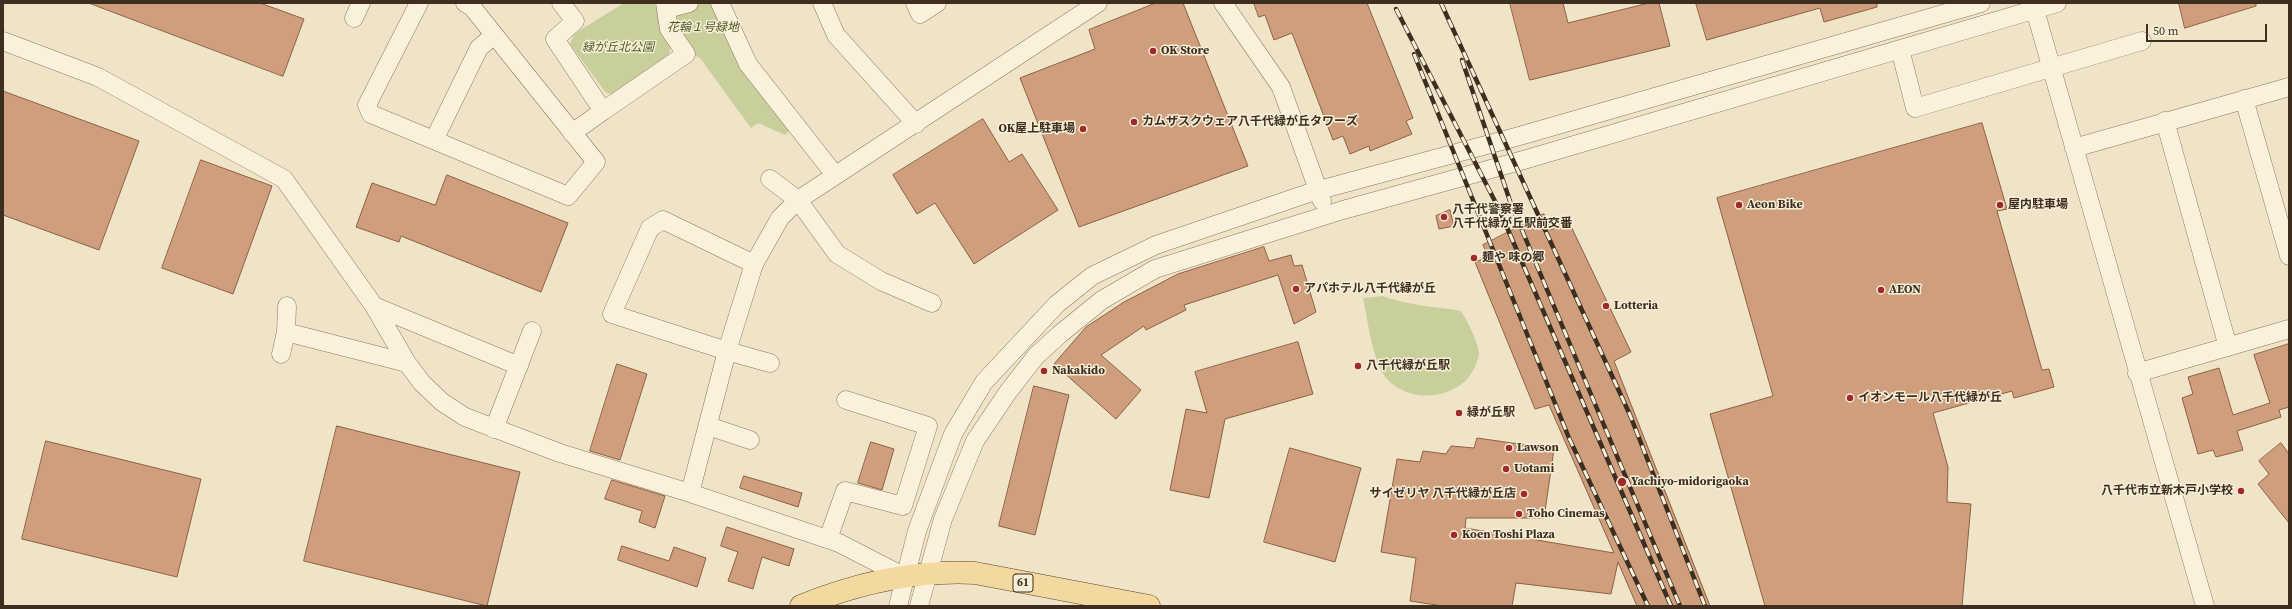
<!DOCTYPE html>
<meta charset="utf-8">
<style>
body{margin:0}
#map{position:relative;width:2292px;height:609px;overflow:hidden;background:#f0e4c8;font-family:"Source Serif 4",serif}
canvas{display:block}
.frame{position:absolute;inset:0;border:4px solid #3d2e20;pointer-events:none}
.scale{position:absolute;left:2146px;top:24px;width:121px;height:18px;box-sizing:border-box;border:2px solid #3d2e20;border-top:0;padding-left:5px;font-size:12px;line-height:14px;white-space:nowrap;color:#3d2e20;-webkit-text-stroke:3px #f7eed8;paint-order:stroke}
</style>
<div id="map">
<canvas width="2292" height="609"></canvas>
<div class="frame"></div>
<div class="scale">50 m</div>
</div>
<script>
const g = document.querySelector('canvas').getContext('2d');
g.lineJoin = 'round';
function paint(path, color) { g.fillStyle = color; g.fill(path, 'evenodd'); }
function stroke(path, color, width, dash) { g.strokeStyle = color; g.lineWidth = width; g.lineCap = dash ? 'butt' : 'round'; g.setLineDash(dash || []); g.stroke(path); }
function write(font, color, halo, rows, align = 'center') {
  g.font = font + ' "Source Serif 4","Noto Sans JP",serif'; g.lineWidth = 3; g.setLineDash([]); g.textBaseline = 'middle'; g.strokeStyle = halo; g.fillStyle = color; for (const [text, x, y, turn = 0] of rows) {
    g.save(); g.translate(x, y); g.rotate((+turn || 0) * Math.PI / 180); g.textAlign = isNaN(turn) ? turn : align; if (halo) g.strokeText(text, 0, 0); g.fillText(text, 0, 0); g.restore();
  }
}
const green = new Path2D(`
 M624 3H654L659 13V25L671 43 669 55 615 95 606 93 570 44 574 34Z
 M698 3H718L794 126 785 135 758 123 751 128 700 58 689 53 670 11Z
 M1383 296C1408 306 1435 306 1461 311 1467 320 1478 342 1479 353 1479 356 1477 361 1476 364 1464 399 1411 406 1387 379 1372 362 1368 320 1363 298Z`);
const building = new Path2D(`
 M89 3H260L304 19 283 76Z
 M1156 3H1183L1248 166 1079 227 1020 78 1095 49 1089 30Z
 M1254 3H1367L1413 118 1406 121 1412 134 1370 151 1369 146 1350 154 1343 136 1333 140 1292 33 1274 40 1265 15 1259 17Z
 M1510 3H1563L1568 23 1649 3H1659L1670 46 1530 80Z
 M1696 3H1877V7L1824 22 1820 8 1707 40Z
 M2179 3H2256V6L2185 28Z
 M3 91 139 141 99 250 3 215Z
 M983 119 1009 162 1022 154 1058 210 974 264 935 203 917 214 893 175Z
 M1982 123 2007 209 1997 211 2042 370 2049 369 2054 387 2014 398 2012 391 1933 413 1948 467 1947 502 1971 504 1962 606H1765L1710 414 1773 396 1717 198Z
 M201 160 272 186 233 294 162 268Z
 M447 175 568 223 541 292 401 236 399 242 356 227 372 183 435 205Z
 M1450 210 1454 226 1439 229 1436 216Z
 M1544 214 1551 230 1568 220 1631 352 1614 361 1710 606H1637L1618 562 1611 594 1516 583 1512 606H1443L1410 601 1416 558 1381 552 1397 459 1420 462 1423 451 1446 454 1451 446 1474 448 1477 438 1554 449 1544 518H1466L1465 528 1614 553 1549 405 1535 409 1475 262 1488 257 1483 245Z
 M1264 247 1269 261 1291 255 1294 266 1302 265 1316 312 1294 324 1278 275 1184 305 1186 310 1146 330 1144 326 1101 355 1141 390 1116 419 1054 364 1086 327 1124 302 1178 274Z
 M1298 342 1313 394 1225 419 1209 498 1170 490 1186 409 1207 413 1195 372Z
 M2289 344V407L2279 410 2281 417 2237 431 2243 450 2216 457 2213 450 2198 454 2182 398 2193 394 2188 377 2219 368 2233 415 2270 403 2254 355Z
 M617 364 647 374 620 460 590 451Z
 M1034 386 1069 395 1035 535 999 526Z
 M337 426 520 472 487 606 304 561Z
 M46 441 201 479 177 577 22 539Z
 M871 442 894 449 882 490 858 483Z
 M2281 443 2289 454V523L2258 484 2269 474 2259 461Z
 M1290 448 1361 468 1335 562 1264 542Z
 M744 476 802 493 798 507 740 488Z
 M612 480 665 496 655 528 639 522 642 511 605 499Z
 M727 527 794 549 789 566 762 557 753 589 728 581 738 552 721 546Z
 M622 546 669 561 674 547 706 558 697 587 618 560Z`);
const minor = new Path2D(`
 M419 3 367 105 371 114 568 196 596 162 472 7 465 3
 M561 3 575 21 555 39 603 111 686 54 669 29 665 3
 M720 3 748 64 835 175
 M822 3 836 35 916 124
 M915 3 920 14 937 3
 M1223 3 1281 87 1322 201
 M2033 3 2205 606
 M667 9 689 3
 M354 18 361 3
 M3 41 98 77 284 179 374 306 407 363 422 383 442 402 465 417 560 453 690 493 839 543 905 577
 M1900 49 1915 108 2142 41
 M2244 99 2289 256
 M2165 121 2228 347
 M572 133 603 111
 M434 140 479 48 494 35
 M2074 148 2289 87
 M770 179 798 200 837 254 881 281 932 303
 M754 264 663 220 650 228 612 314 727 351 770 363
 M374 306 519 366
 M286 332 407 363
 M281 354 286 332 287 306
 M2137 373 2289 329
 M708 426 750 440
 M494 429 532 331
 M690 493 727 351 754 264 780 218 798 200 1098 3
 M828 539 845 491 903 506 928 426 846 400
 M898 606 917 531 953 434 984 382 1057 304 1092 276 1156 245 1312 192 1516 137 1981 3
 M919 606 943 519 975 441 1008 392 1036 356 1060 334 1102 300 1155 269 1343 210 1527 159 2057 3`);
const major = new Path2D(`
 M801 606C855 584 915 570 975 573L1149 606`);
const rail = new Path2D(`
 M1441 3 1630 415 1705 606
 M1396 9 1499 209 1671 606
 M1414 54 1569 438 1648 606
 M1462 60 1511 204 1680 606`);
const markers = [
 [1153,51,4,"#9e2a2b"],
 [1134,122,4,"#9e2a2b"],
 [1083,129,4,"#9e2a2b"],
 [1739,205,4,"#9e2a2b"],
 [2000,205,4,"#9e2a2b"],
 [1444,217,4,"#9e2a2b"],
 [1474,258,4,"#9e2a2b"],
 [1296,289,4,"#9e2a2b"],
 [1881,290,4,"#9e2a2b"],
 [1606,306,4,"#9e2a2b"],
 [1358,366,4,"#9e2a2b"],
 [1044,371,4,"#9e2a2b"],
 [1850,398,4,"#9e2a2b"],
 [1459,413,4,"#9e2a2b"],
 [1509,448,4,"#9e2a2b"],
 [1506,469,4,"#9e2a2b"],
 [1622,482,5,"#9e2a2b"],
 [2241,491,4,"#9e2a2b"],
 [1524,494,4,"#9e2a2b"],
 [1519,514,4,"#9e2a2b"],
 [1454,535,4,"#9e2a2b"]
];
const shields = [
 [1023,583,20]
];
const shieldNames = [
 ["61",1023,583]
];
const parkNames = [
 ["花輪１号緑地",703,28],
 ["緑が丘北公園",618,48]
];
const poiNames = [
 ["OK Store",1161,51],
 ["カムザスクウェア八千代緑が丘タワーズ",1142,122],
 ["OK屋上駐車場",1075,129,"right"],
 ["Aeon Bike",1747,205],
 ["屋内駐車場",2008,205],
 ["八千代警察署",1452,210],
 ["八千代緑が丘駅前交番",1452,224],
 ["麺や 味の郷",1482,258],
 ["アパホテル八千代緑が丘",1304,289],
 ["AEON",1889,290],
 ["Lotteria",1614,306],
 ["八千代緑が丘駅",1366,366],
 ["Nakakido",1052,371],
 ["イオンモール八千代緑が丘",1858,398],
 ["緑が丘駅",1467,413],
 ["Lawson",1517,448],
 ["Uotami",1514,469],
 ["Yachiyo-midorigaoka",1631,482],
 ["八千代市立新木戸小学校",2233,491,"right"],
 ["サイゼリヤ 八千代緑が丘店",1516,494,"right"],
 ["Toho Cinemas",1527,514],
 ["Koen Toshi Plaza",1462,535]
];
paint(green, '#c9cf9b');
paint(building, '#cf9f7d');
stroke(building, '#8d5f41', 1);
stroke(minor, '#8d765c', 19);
stroke(major, '#5b4430', 23);
stroke(minor, '#faf1dc', 18);
stroke(major, '#f3d9a0', 22);
stroke(rail, '#3d2e20', 4.5);
stroke(rail, '#f7eed8', 3, [9]);
for (const [x, y, r, color] of markers) { const dot = new Path2D(); dot.arc(x, y, r, 0, 2 * Math.PI); g.fillStyle = color; g.fill(dot); stroke(dot, '#f7eed8', 1.5); }
for (const [x, y, w] of shields) { const box = new Path2D(); box.roundRect(x - w / 2, y - 9, w, 18, 3); g.fillStyle = '#f7eed8'; g.fill(box); stroke(box, '#3d2e20', 1); }
write('bold 11px', '#3d2e20', null, shieldNames);
write('italic 12px', '#4d5a26', '#f7eed8', parkNames);
write('bold 12px', '#3d2e20', '#f7eed8', poiNames, 'left');
</script>
